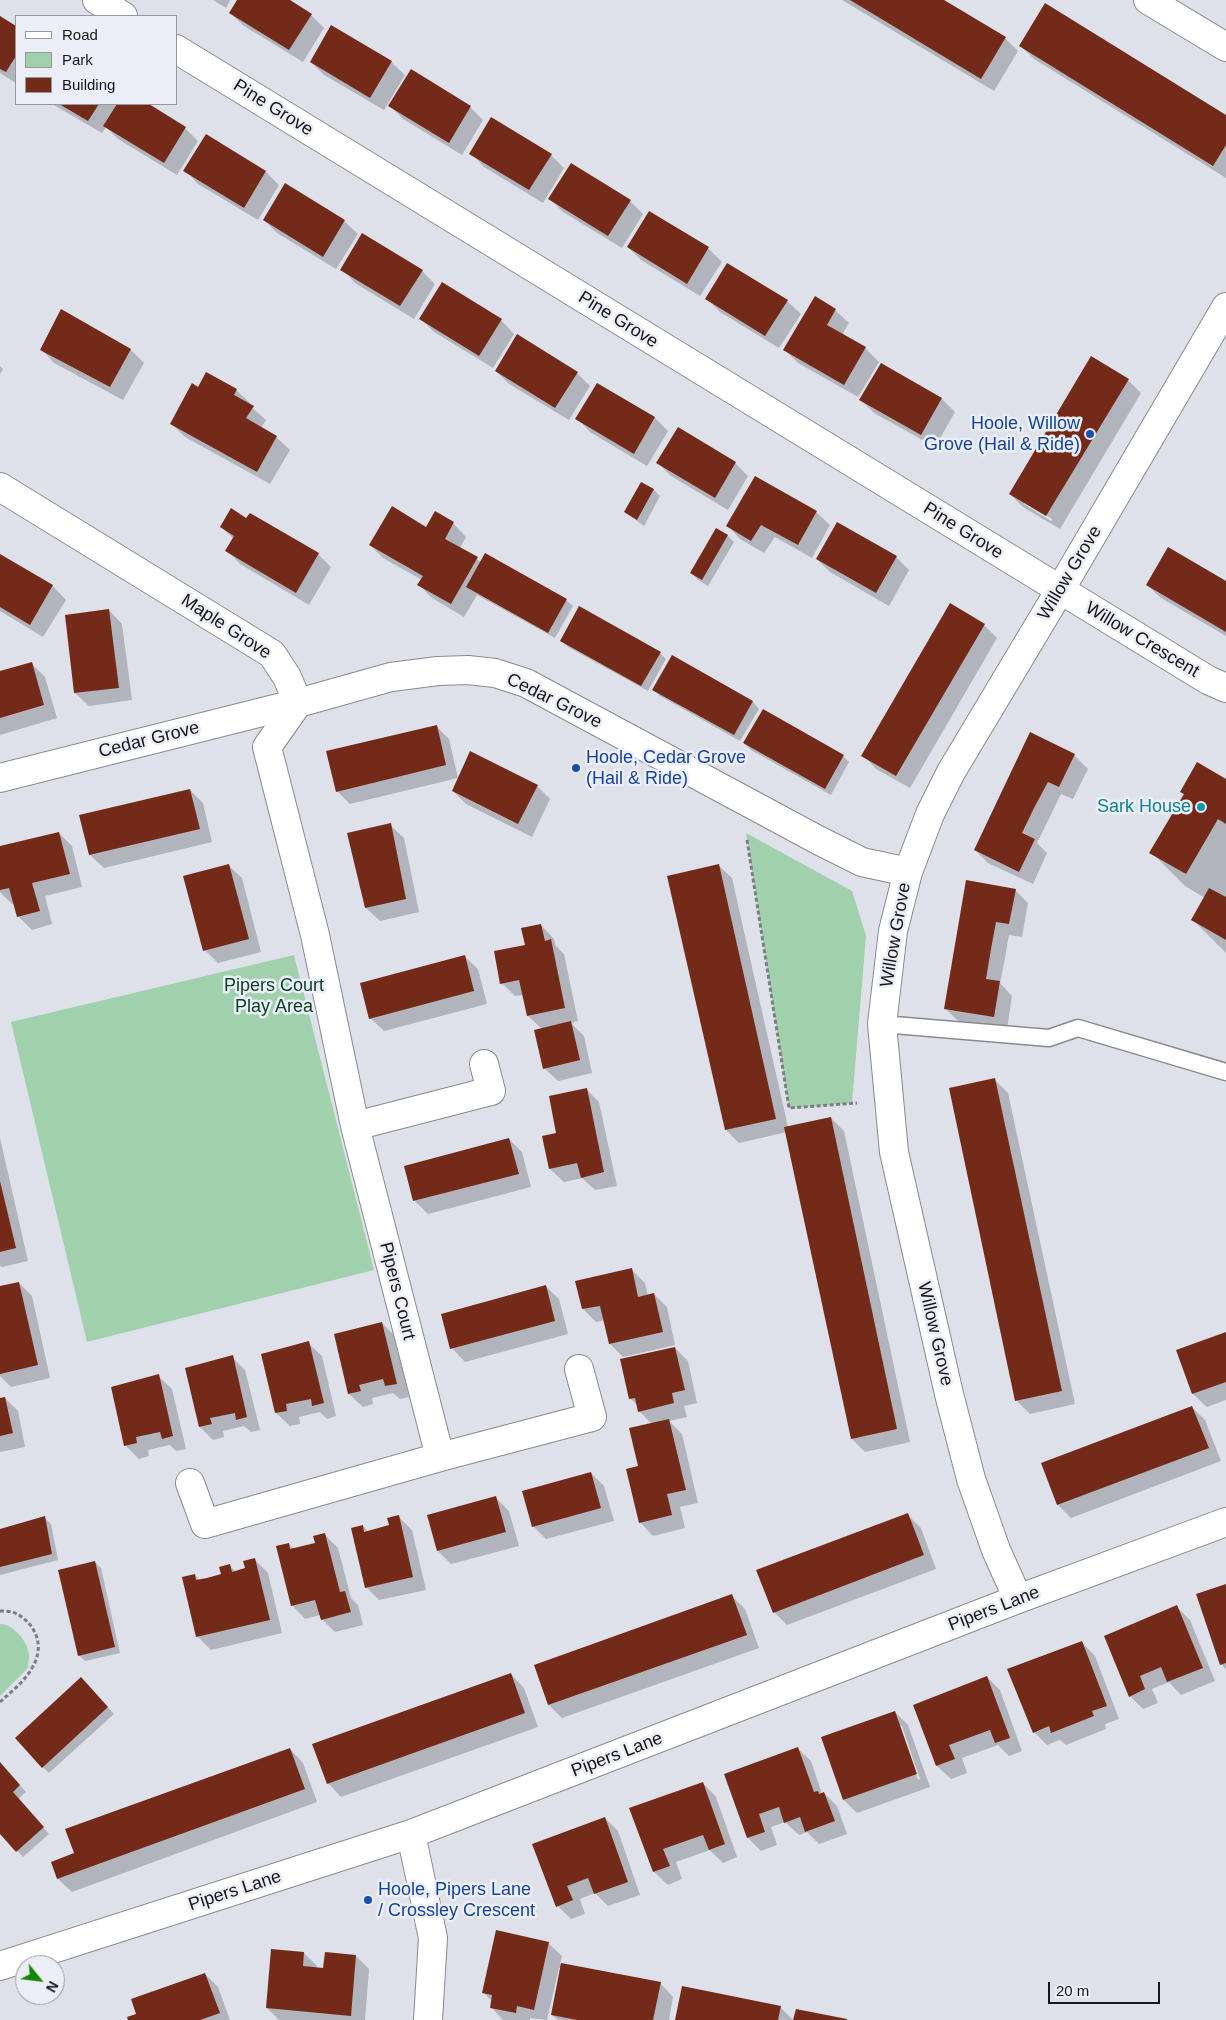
<!DOCTYPE html>
<style>
body{margin:0}
#map{position:relative;width:1226px;height:2020px;overflow:hidden;background:#dee1e9;font-family:Arial,sans-serif}
canvas{display:block}
.legend{position:absolute;left:15px;top:15px;width:162px;height:90px;box-sizing:border-box;background:#ebeef6;border:1px solid #96989e;margin:0;padding:6px 9px;list-style:none;font-size:15px;color:#16171a}
.legend li{display:flex;align-items:center;gap:10px;height:25px}
.legend b{width:25px;border:1px solid #96989e}
.north{position:absolute;left:15px;top:1955px;width:50px;height:50px;box-sizing:border-box;background:#ebeef6;border:1px solid #96989e;border-radius:50%;rotate:119deg;font-size:14px;font-weight:700;line-height:20px;text-align:center;color:#16171a}
.north::after{content:'';display:block;margin:auto;width:18px;height:22px;background:#138704;clip-path:polygon(50% 0,100% 100%,50% 72%,0 100%)}
.scale{position:absolute;left:1048px;top:1982px;width:112px;height:22px;box-sizing:border-box;border:2px solid #16171a;border-top:0;padding-left:6px;font-size:15px;line-height:18px;white-space:nowrap;color:#16171a;-webkit-text-stroke:4px #ebeef6;paint-order:stroke}
</style>
<div id="map">
<canvas width="1226" height="2020"></canvas>
<ul class="legend">
<li><b style="height:6px;background:#fff"></b>Road</li>
<li><b style="height:14px;background:#a1d0ad"></b>Park</li>
<li><b style="height:14px;background:#742a19"></b>Building</li>
</ul>
<div class="north">N</div>
<div class="scale">20 m</div>
</div>
<script>
const g = document.querySelector('canvas').getContext('2d');
g.lineJoin = 'round';
function paint(path, color) { g.fillStyle = color; g.fill(path, 'evenodd'); }
function stroke(path, color, width, dash) { g.strokeStyle = color; g.lineWidth = width; g.lineCap = dash ? 'butt' : 'round'; g.setLineDash(dash || []); g.stroke(path); }
function write(font, color, halo, rows, align = 'center') {
  g.font = font + ' Arial,sans-serif'; g.lineWidth = 5; g.setLineDash([]); g.textBaseline = 'middle'; g.strokeStyle = halo; g.fillStyle = color; for (const [text, x, y, turn = 0] of rows) {
    g.save(); g.translate(x, y); g.rotate((+turn || 0) * Math.PI / 180); g.textAlign = isNaN(turn) ? turn : align; if (halo) g.strokeText(text, 0, 0); g.fillText(text, 0, 0); g.restore();
  }
}
const green = new Path2D(`
 M746 833 852 891 866 936 852 1103 789 1108Z
 M294 955 374 1270 87 1342 11 1022Z
 M0 1624C14 1624 28 1642 29 1655 29 1659 28 1664 28 1668L0 1696Z`);
const shadow = new Path2D(`
 M213 0H230L226 8Z
 M238 0H287L311 15 324 28 303 62 244 26 230 13Z
 M842 0H941L1005 38 1018 51 994 91Z
 M0 18 16 28V83L0 73Z
 M332 27 391 62 405 75 384 110 324 75 311 62Z
 M1021 46 1226 116V178L1034 59Z
 M52 104H147L185 128 198 141 177 175 118 139 106 127 102 133Z
 M390 106 470 107 483 120 462 155 403 119Z
 M206 136 266 172 279 185 258 220 198 184 185 170Z
 M471 153 551 155 564 168 543 203 484 167Z
 M286 185 344 221 358 234 336 269 277 233 264 220Z
 M550 199 630 201 643 214 622 248 563 212Z
 M649 212 708 248 722 262 700 296 641 260 628 247Z
 M342 269 422 271 435 284 414 319 355 283Z
 M815 298 835 310 849 323 842 335 865 348 879 362 858 397 798 363 785 350Z
 M707 299 787 301 801 314 779 348 720 312Z
 M61 310 131 350 144 363 123 400 54 363 41 349Z
 M421 319 501 320 514 334 493 368 434 332Z
 M881 364 942 399 955 412 935 447 874 413 861 400Z
 M0 366 3 369 0 374Z
 M496 371 577 373 590 386 569 420 509 384Z
 M1128 380 1141 393 1060 529 1023 507 1010 494ZM1024 501 1052 519 1051 521 1024 504Z
 M597 385 655 418 668 431 647 466 590 432 577 418Z
 M199 388 236 390 250 403 249 405 266 420 261 428 276 437 290 450 270 484 185 437 171 423Z
 M658 463H735L748 476 728 510 671 476Z
 M642 484 654 490 660 496 644 526 625 512Z
 M816 512 830 525 812 558 775 537 764 553 740 539 727 525Z
 M247 520 318 554 331 567 309 605 240 564 227 550 234 539 221 527Z
 M453 523 466 537 460 548 481 562 566 600 573 606 555 638 477 595 464 617 432 598 419 585 422 580 383 558 370 545 427 528Z
 M717 530 728 536 734 542 708 586 698 580 691 573Z
 M0 555 53 586 66 600 43 637 0 611Z
 M896 557 909 570 889 606 830 572 817 559Z
 M1226 582V636L1161 598 1147 585Z
 M109 610 122 624 132 700 89 706 75 693Z
 M984 625 997 638 910 788 876 769 863 755Z
 M561 640 660 653 666 659 648 691 568 647Z
 M672 657 753 702 759 709 740 741 660 696 654 690Z
 M31 663 45 677 57 718 0 735V673Z
 M436 726 449 739 458 778 350 804 337 791Z
 M744 743 843 756 849 762 831 795 751 750Z
 M1074 755 1088 769 1073 799 1061 794 1037 843 1047 853 1033 884 988 863 975 850Z
 M1226 780V953L1193 920 1205 898 1185 886 1151 852 1185 795 1181 791Z
 M537 786 550 799 532 837 466 804 453 791Z
 M190 790 203 803 212 842 104 868 90 855 81 816Z
 M390 825 404 838 419 912 380 921 366 908Z
 M59 833 72 846 82 887 45 896 52 924 32 930 18 916 15 903 12 904 0 892V848Z
 M228 865 242 878 261 952 218 963 205 950Z
 M718 865 732 878 788 1127 831 1118 844 1131 910 1442 865 1452 852 1439 787 1132 739 1143 726 1130Z
 M967 881 1015 890 1028 903 1022 937 1009 935 1004 963 1000 983 1012 996 1007 1029 959 1022 945 1008Z
 M541 925 554 939 556 946 564 954 578 1021 571 1023 584 1036 592 1073 558 1081 544 1068 542 1029 528 1016 523 995 515 996 502 983Z
 M464 956 478 969 487 1004 384 1031 370 1018Z
 M995 1080 1008 1093 1075 1404 1030 1414 1016 1400Z
 M586 1089 599 1102 617 1186 595 1190 582 1178 564 1182 550 1169 558 1134Z
 M0 1138 28 1261 2 1267 0 1266Z
 M509 1139 522 1152 531 1187 428 1214 415 1201 406 1167Z
 M632 1270 645 1283 648 1296 654 1294 667 1307 675 1345 623 1357 610 1344 605 1320 596 1322 583 1309Z
 M19 1283 32 1296 50 1378 11 1387 0 1376V1288Z
 M545 1286 559 1299 568 1334 465 1362 452 1348Z
 M382 1323 395 1336 409 1397 400 1399 393 1393 372 1398 373 1404 363 1407 349 1394 336 1335Z
 M1226 1334V1400L1207 1407 1193 1394 1178 1351Z
 M308 1343 322 1356 336 1416 327 1419 320 1412 299 1417 300 1424 290 1426 276 1413Z
 M675 1348 688 1361 697 1403 684 1406 687 1417 669 1421 682 1434 698 1503 680 1507 685 1528 653 1536 640 1522 639 1467 652 1424 639 1411 638 1406 630 1398Z
 M232 1357 245 1370 260 1430 251 1432 244 1426 223 1431 224 1437 213 1440 200 1427Z
 M158 1376 172 1389 186 1449 176 1451 170 1445 148 1450 149 1456 139 1459 126 1446 112 1388Z
 M5 1398 18 1411 25 1447 0 1452V1399Z
 M1192 1407 1205 1420 1221 1461 1071 1518 1058 1505Z
 M591 1473 604 1486 614 1521 546 1539 533 1526Z
 M496 1498 509 1511 519 1546 451 1564 438 1551Z
 M908 1515 921 1528 936 1569 787 1625 774 1612Z
 M398 1516 412 1530 426 1590 379 1600 366 1587 363 1526 368 1532 390 1526Z
 M45 1518 51 1524 58 1560 0 1575V1530Z
 M324 1534 338 1548 351 1598 358 1605 363 1625 335 1632 322 1619 320 1615 305 1619 292 1605 289 1544 294 1550 316 1544Z
 M254 1559 268 1573 282 1633 211 1650 198 1637 195 1575 200 1581 222 1575 230 1566 236 1572 246 1569Z
 M95 1562 101 1568 120 1653 85 1661 79 1655Z
 M1226 1585V1669L1221 1664Z
 M732 1596 745 1609 759 1648 562 1718 549 1705 535 1665Z
 M1177 1607 1190 1620 1215 1681 1181 1695 1169 1682 1152 1689 1158 1703 1143 1709 1130 1696 1106 1637Z
 M1082 1642 1095 1656 1119 1719 1105 1724 1106 1729 1066 1745 1060 1740 1047 1745 1034 1732Z
 M511 1674 524 1688 538 1727 341 1797 328 1783Z
 M987 1677 1000 1690 1022 1751 1009 1756 998 1745 962 1758 967 1773 951 1779 937 1766 915 1705Z
 M88 1685 114 1714 49 1773 43 1767Z
 M895 1712 908 1725 930 1787 857 1813 844 1800ZM899 1726H902L920 1779 918 1780Z
 M797 1748 811 1761 822 1794 824 1793 837 1806 847 1834 819 1844 807 1832 799 1835 785 1822 771 1827 777 1845 761 1851 748 1838 725 1775Z
 M290 1749 303 1763 317 1802 72 1892 58 1879 75 1854Z
 M0 1763 26 1792 18 1799 49 1834 23 1857 0 1832Z
 M703 1783 716 1797 737 1857 723 1863 710 1850 676 1862 682 1879 668 1885 654 1872 631 1809Z
 M605 1818 618 1831 640 1895 608 1906 595 1893 580 1899 585 1914 571 1919 558 1906 534 1844Z
 M548 1943 562 1956 560 1964 660 1983 673 1997 669 2020H558L552 2015 561 1968H559L547 2020 530 2018V2020H503L491 2007 492 2001 483 1992Z
 M304 1953 317 1966V1968L324 1969 356 1956 369 1969 365 2020H279L267 2008Z
 M205 1974 218 1987 230 2020H129Z
 M780 2007 793 2020H677Z`);
const building = new Path2D(`
 M237 0H290L312 14 289 50 229 13Z
 M850 0H944L1006 37 981 79Z
 M1045 3 1226 115V145L1213 166 1019 46Z
 M0 16 16 26V56L6 72 0 69Z
 M331 25 392 61 370 98 310 62Z
 M411 69 471 106 449 143 388 106Z
 M59 104H99L88 121Z
 M117 104H149L186 127 164 163 103 126Z
 M491 117 552 154 529 190 469 154Z
 M206 134 266 171 244 208 183 171Z
 M571 163 631 200 608 236 548 199Z
 M285 183 345 220 323 257 263 220Z
 M649 211 709 247 687 284 627 247Z
 M362 233 423 270 400 306 340 270Z
 M727 263 788 300 765 336 705 299Z
 M442 282 502 319 479 356 419 319Z
 M815 296 836 309 827 325 866 347 844 385 783 350Z
 M61 309 131 349 110 387 40 350Z
 M517 334 578 372 555 408 495 371Z
 M1091 356 1129 379 1046 516 1009 494Z
 M881 363 942 398 921 435 859 400Z
 M206 372 237 389 234 395 254 406 246 418 277 436 257 472 170 424 192 383 198 387Z
 M597 383 655 417 634 454 575 419Z
 M678 427 736 462 715 498 656 463Z
 M755 476 817 511 798 545 761 525 751 541 726 526Z
 M641 482 654 489 637 520 624 512Z
 M392 506 426 527 435 511 454 522 445 539 478 557 451 604 417 585 423 576 369 545Z
 M231 508 246 518 250 513 319 553 296 593 225 551 234 536 220 527Z
 M837 522 897 556 876 593 816 559Z
 M716 528 728 535 702 580 690 573Z
 M1168 547 1226 581V632L1146 585Z
 M485 553 567 599 548 633 466 587Z
 M0 554 53 585 30 625 0 607Z
 M950 603 985 624 896 776 861 756Z
 M579 606 661 652 641 686 560 641Z
 M109 609 119 688 74 693 65 615Z
 M672 655 753 701 734 735 652 690Z
 M32 662 44 705 0 718V671Z
 M763 709 844 755 825 789 743 743Z
 M437 725 446 765 336 792 326 751Z
 M1030 732 1075 754 1059 787 1048 782 1035 806 1022 833 1035 839 1019 872 974 850Z
 M470 751 538 785 518 824 452 791Z
 M1197 762 1226 779V824L1218 819 1186 874 1149 853 1184 794 1180 792Z
 M190 789 200 829 89 855 79 815Z
 M391 823 406 899 365 908 347 833Z
 M59 832 70 874 32 883 40 911 17 917 9 888 0 890V846Z
 M229 864 249 939 203 951 183 876Z
 M719 864 776 1119 725 1130 667 876Z
 M966 880 1016 889 1009 924 996 922 991 949 986 979 1000 981 994 1017 944 1009Z
 M1209 888 1226 897V940L1191 920Z
 M541 924 545 941 551 939 565 1008 527 1016 519 980 500 984 494 951 525 945 521 928Z
 M465 955 474 991 369 1019 360 983Z
 M571 1021 580 1060 543 1069 534 1030Z
 M995 1078 1062 1391 1015 1401 949 1088Z
 M587 1088 604 1172 581 1178 577 1163 549 1169 542 1136 556 1133 549 1096Z
 M831 1117 897 1429 851 1439 784 1127Z
 M509 1138 519 1174 413 1201 404 1166Z
 M0 1181 16 1248 0 1252Z
 M632 1268 638 1297 654 1293 663 1332 609 1344 600 1306 582 1309 575 1281Z
 M19 1282 38 1365 0 1374V1286Z
 M546 1285 555 1321 450 1349 441 1314Z
 M382 1322 397 1384 385 1386 383 1379 359 1385 361 1391 348 1394 334 1334Z
 M1226 1332V1382L1192 1394 1176 1350Z
 M309 1341 324 1403 312 1406 311 1399 286 1404 287 1411 275 1413 261 1354Z
 M675 1347 685 1390 672 1393 674 1403 638 1412 635 1398 629 1399 620 1359Z
 M233 1355 247 1417 236 1420 235 1413 210 1418 212 1424 199 1427 185 1368Z
 M159 1374 173 1436 162 1439 160 1432 136 1437 137 1443 124 1446 111 1387Z
 M5 1397 13 1433 0 1436V1398Z
 M1192 1406 1209 1448 1057 1505 1041 1463Z
 M669 1419 686 1490 667 1494 672 1515 639 1523 626 1469 638 1466 629 1428Z
 M591 1472 601 1508 532 1527 522 1491Z
 M496 1496 506 1532 437 1551 427 1515Z
 M908 1513 924 1555 773 1613 756 1570Z
 M399 1515 413 1577 365 1588 351 1528 363 1525 364 1532 389 1525 387 1518Z
 M45 1516 52 1554 0 1567V1529Z
 M325 1533 340 1592 345 1591 351 1612 321 1620 315 1600 291 1606 276 1546 289 1543 290 1549 315 1543 313 1536Z
 M255 1558 270 1620 196 1637 182 1577 195 1574 196 1580 207 1578 221 1574 219 1567 230 1564 232 1572 245 1568 243 1561Z
 M95 1561 115 1647 78 1656 58 1570Z
 M1226 1584V1663L1220 1665 1196 1594Z
 M732 1594 747 1635 548 1705 534 1665Z
 M1177 1605 1203 1668 1167 1682 1161 1667 1140 1676 1145 1689 1129 1697 1104 1636Z
 M1082 1641 1107 1706 1092 1711 1094 1716 1051 1733 1049 1726 1033 1733 1007 1669Z
 M511 1673 525 1713 327 1784 312 1744Z
 M987 1676 1010 1738 995 1743 990 1730 949 1745 955 1759 936 1766 913 1705Z
 M81 1677 108 1707 42 1768 15 1738Z
 M895 1711 917 1774 843 1800 821 1737Z
 M798 1747 814 1792 818 1791 819 1794 824 1792 835 1821 805 1832 800 1817 784 1823 779 1807 759 1814 765 1832 747 1838 724 1774Z
 M290 1748 305 1789 57 1879 51 1862 74 1853 65 1829Z
 M0 1762 20 1785 13 1792 44 1827 16 1852 0 1834Z
 M703 1782 725 1844 709 1850 703 1835 663 1849 670 1866 653 1872 629 1808Z
 M605 1817 628 1882 594 1894 588 1878 567 1886 573 1900 556 1907 532 1844Z
 M496 1930 549 1942 534 2010 517 2006 516 2013 490 2008 492 1995 482 1993Z
 M271 1949 304 1952 303 1966 323 1968 325 1952 356 1955 351 2016 266 2008Z
 M561 1963 661 1982 653 2020H577L551 2015Z
 M205 1973 220 2013 200 2020H128L127 2017 136 2014 131 1999Z
 M682 1986 781 2006 778 2020H675Z
 M796 2009 847 2019V2020H793Z`);
const path = new Path2D(`
 M747 840 789 1108 857 1103
 M0 1611C5 1611 11 1611 15 1613 37 1624 45 1647 32 1668 25 1681 11 1692 0 1702`);
const lane = new Path2D(`
 M882 1024 1049 1038 1078 1028 1226 1072`);
const street = new Path2D(`
 M97 0 123 16
 M1148 0 1226 47
 M176 49 1208 680 1226 688
 M0 487 272 654 287 677 298 703 267 747 315 935 355 1126 440 1457 205 1524 190 1483
 M0 778 298 703 391 677 438 671 468 670 495 673 526 683 818 840 862 862 908 872
 M355 1126 491 1091 484 1064
 M440 1457 592 1417 579 1369
 M1018 1599 996 1550 971 1479 949 1394 894 1152 882 1024 893 931 908 872 930 814 951 772 1060 590 1226 307
 M411 1834 433 1938 428 2020
 M0 1966 411 1834 1018 1599 1226 1522`);
const markers = [
 [1090,434,5,"#1a4fb4"],
 [576,768,5,"#1a4fb4"],
 [1201,807,5,"#0f9aa8"],
 [368,1900,5,"#1a4fb4"]
];
const streetNames = [
 ["Pine Grove",273,108,32],
 ["Pine Grove",618,320,32],
 ["Pine Grove",963,531,32],
 ["Willow Grove",1070,573,-59],
 ["Maple Grove",226,627,33],
 ["Willow Crescent",1142,640,31],
 ["Cedar Grove",554,701,26],
 ["Cedar Grove",149,740,-14],
 ["Willow Grove",896,935,-80],
 ["Pipers Court",397,1291,76],
 ["Willow Grove",935,1334,77],
 ["Pipers Lane",994,1609,-21],
 ["Pipers Lane",617,1755,-21],
 ["Pipers Lane",235,1891,-18]
];
const transitNames = [
 ["Hoole, Willow",1080,424,"right"],
 ["Grove (Hail & Ride)",1080,445,"right"],
 ["Hoole, Cedar Grove",586,758],
 ["(Hail & Ride)",586,779],
 ["Hoole, Pipers Lane",378,1890],
 ["/ Crossley Crescent",378,1911]
];
const cultureNames = [
 ["Sark House",1191,807]
];
const parkNames = [
 ["Pipers Court",274,986],
 ["Play Area",274,1007]
];
paint(green, '#a1d0ad');
paint(shadow, '#0003');
paint(building, '#742a19');
stroke(lane, '#888a92', 19);
stroke(street, '#888a92', 30);
stroke(path, '#7b7d83', 3, [4, 2.5]);
stroke(lane, '#fff', 16);
stroke(street, '#fff', 28);
for (const [x, y, r, color] of markers) { const dot = new Path2D(); dot.arc(x, y, r, 0, 2 * Math.PI); g.fillStyle = color; g.fill(dot); stroke(dot, '#ebeef6', 2); }
write('18px', '#16171a', '#ebeef6', streetNames);
write('18px', '#164399', '#ebeef6', transitNames, 'left');
write('18px', '#0d838f', '#ebeef6', cultureNames, 'right');
write('18px', '#094422', '#ebeef6', parkNames);
</script>
